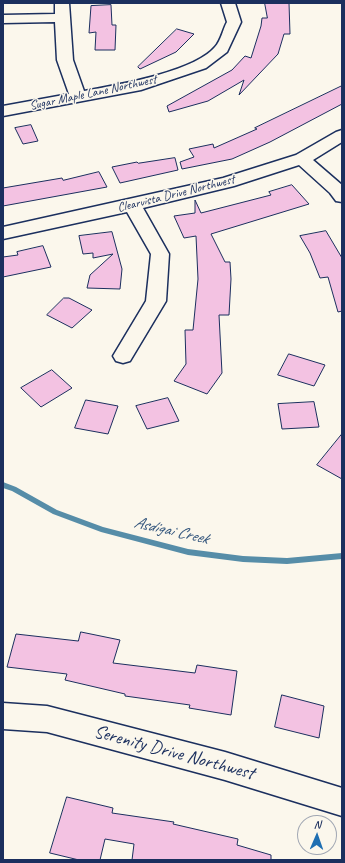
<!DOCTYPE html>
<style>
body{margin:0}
#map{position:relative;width:345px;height:863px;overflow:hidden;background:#fbf7ec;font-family:Caveat,sans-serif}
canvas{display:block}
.frame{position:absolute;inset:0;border:4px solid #1b2f5e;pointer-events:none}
.north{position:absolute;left:297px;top:815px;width:40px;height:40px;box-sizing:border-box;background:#fbf7ec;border:1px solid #a1a7b3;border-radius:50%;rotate:2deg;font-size:11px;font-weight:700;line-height:16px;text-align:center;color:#1b2f5e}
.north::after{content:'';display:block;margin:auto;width:14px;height:18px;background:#1f6fb2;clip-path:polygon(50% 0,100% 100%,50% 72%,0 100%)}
</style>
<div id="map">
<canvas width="345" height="863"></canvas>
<div class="frame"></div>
<div class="north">N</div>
</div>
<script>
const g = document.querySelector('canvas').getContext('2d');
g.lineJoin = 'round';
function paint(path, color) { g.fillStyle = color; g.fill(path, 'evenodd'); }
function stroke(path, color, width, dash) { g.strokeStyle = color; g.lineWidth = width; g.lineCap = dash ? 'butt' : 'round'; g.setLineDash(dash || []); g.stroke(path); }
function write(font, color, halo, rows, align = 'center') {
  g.font = font + ' Caveat,sans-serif'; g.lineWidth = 3; g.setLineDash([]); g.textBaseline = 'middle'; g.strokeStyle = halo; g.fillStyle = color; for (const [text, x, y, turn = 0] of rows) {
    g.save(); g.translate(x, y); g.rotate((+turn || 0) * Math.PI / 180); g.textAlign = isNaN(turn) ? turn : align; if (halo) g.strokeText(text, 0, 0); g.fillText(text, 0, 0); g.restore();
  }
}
const stream = new Path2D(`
 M3 482 16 487 57 510 103 527 188 549 243 556 287 558 342 553V559L287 564 243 562 188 555 101 532 53 514 12 491 3 488Z`);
const building = new Path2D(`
 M265 3H289L290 34H284L278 54 239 95 244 80 208 101 169 112 167 106 232 70 245 56 251 58 261 26 262 18H267Z
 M111 5 112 25H116L115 50H95L96 32 89 33 91 6Z
 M177 29 194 34 176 52 140 69 138 67Z
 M342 86V104L270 142 232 159 182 169 180 162 194 157 189 149 213 144 214 148 257 129 255 128Z
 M31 125 38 141 23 144 15 128Z
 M175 158 178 170 120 183 112 167 137 162 138 163Z
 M99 172 107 187 3 206V188L62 178 63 180Z
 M292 185 309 204 211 234 225 262H230L231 279 229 315H219L222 373 207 394 174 381 186 364 185 330H193L198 279 196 236 184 238 174 216 195 213V200L201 213 271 195 269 192Z
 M326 231 342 258V311L338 312 328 277 320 278 310 253 300 236Z
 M112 232 122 269 120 289 87 288 90 275 113 254 93 258V253L83 254 79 236Z
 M43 246 51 267 3 277V257L18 255 17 252Z
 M64 298H69L92 310 72 328 47 315Z
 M289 354 325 365 314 386 278 375Z
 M52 370 72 388 41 407 21 388Z
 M168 398 179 421 147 429 136 406Z
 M86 400 118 406 108 434 75 428Z
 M314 402 319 427 282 429 278 404Z
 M342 434V479L317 465Z
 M81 632 120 640 113 663 195 673 197 665 237 671 231 715 189 708 190 705 125 696V694L65 680 67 674 7 667 16 634 78 641Z
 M282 695 324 706 319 738 275 727Z
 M67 797 113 808 112 813 174 822 173 824 238 839 237 845 271 855V860H132L134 844 105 839 100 860H79L50 853Z`);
const minor = new Path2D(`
 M55 3H69L73 60 84 91C117 85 194 72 215 47 221 41 223 29 227 22L221 3H235L241 22 227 52 206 68 141 90 3 116V106L69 94 57 60 55 22 3 23V15L55 14Z
 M342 130V142L313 160 342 185V202L336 201 330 193 299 165 234 186 143 208 169 254 166 301 130 361 123 363 116 361 113 356 146 301 151 254 127 212 3 239V227L223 178 296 155 336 132Z
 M3 703 47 706 225 752 342 788V816L225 780 47 732 3 729Z`);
const farStreetnames = [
 ["Sugar Maple Lane Northwest",93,93,-12],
 ["Clearvista Drive Northwest",176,194,-14]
];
const waterNames = [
 ["Asdigai Creek",171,531,13]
];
const nearStreetnames = [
 ["Serenity Drive Northwest",174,753,15]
];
paint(stream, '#568da8');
paint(building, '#f3c2e2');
stroke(building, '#1b2f5e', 1);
stroke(minor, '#1b2f5e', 3);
paint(minor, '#fbf7ec');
write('13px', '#1b2f5e', '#fbf7ec', farStreetnames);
write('italic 17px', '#34567d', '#fbf7ec', waterNames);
write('19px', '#1b2f5e', '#fbf7ec', nearStreetnames);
</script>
